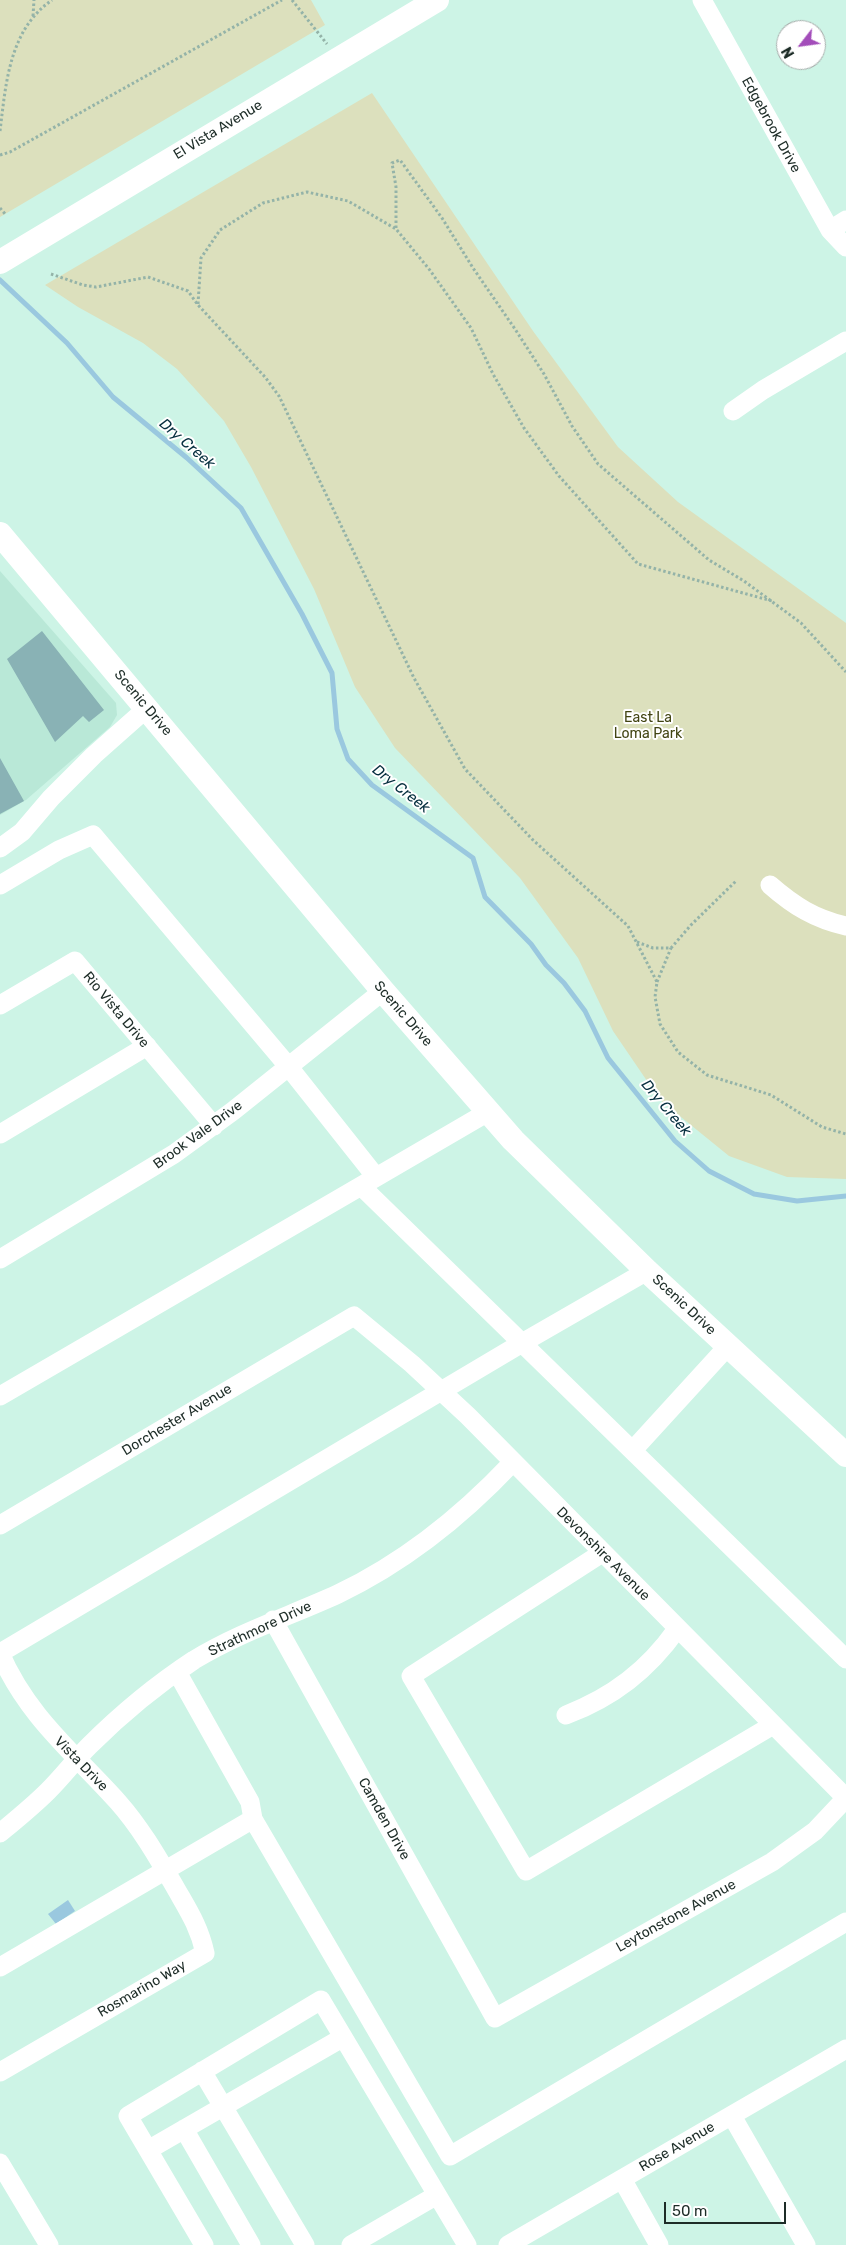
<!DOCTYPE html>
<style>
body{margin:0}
#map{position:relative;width:846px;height:2245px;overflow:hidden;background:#cdf4e6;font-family:Rubik,sans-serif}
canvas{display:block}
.north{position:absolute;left:776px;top:20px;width:50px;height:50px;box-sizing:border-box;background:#fff;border:1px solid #a5aba9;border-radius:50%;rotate:240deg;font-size:14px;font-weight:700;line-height:20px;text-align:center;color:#1d2c27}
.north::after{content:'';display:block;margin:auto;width:18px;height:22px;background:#a34dba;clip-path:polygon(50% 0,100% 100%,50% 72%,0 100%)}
.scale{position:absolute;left:664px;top:2202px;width:122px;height:22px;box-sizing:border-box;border:2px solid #1d2c27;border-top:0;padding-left:6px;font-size:15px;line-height:18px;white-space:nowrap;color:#1d2c27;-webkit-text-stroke:4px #fff;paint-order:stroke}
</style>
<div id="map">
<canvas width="846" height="2245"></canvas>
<div class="north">N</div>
<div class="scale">50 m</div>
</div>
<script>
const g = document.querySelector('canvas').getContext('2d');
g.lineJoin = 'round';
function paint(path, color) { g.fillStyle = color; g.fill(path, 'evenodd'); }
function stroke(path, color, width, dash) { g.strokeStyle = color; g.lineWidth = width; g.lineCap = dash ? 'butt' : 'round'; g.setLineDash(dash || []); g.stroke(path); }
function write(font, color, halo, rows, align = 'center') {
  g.font = font + ' Rubik,sans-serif'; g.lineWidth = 4; g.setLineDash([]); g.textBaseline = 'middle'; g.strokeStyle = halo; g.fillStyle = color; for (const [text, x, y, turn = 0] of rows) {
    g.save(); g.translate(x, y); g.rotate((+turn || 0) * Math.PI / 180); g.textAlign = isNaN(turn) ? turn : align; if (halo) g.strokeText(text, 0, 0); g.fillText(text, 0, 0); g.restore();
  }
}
const built = new Path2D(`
 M0 571 116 703 117 715 110 727 26 800 0 815Z`);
const green = new Path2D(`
 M0 0H311L325 25 0 217Z
 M372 93 533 331 618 447 678 502 846 623V1179L787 1177 729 1156 660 1100 613 1031 578 958 520 878 395 748 355 687 314 589 251 467 224 421 177 369 143 343 78 307 45 285Z`);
const water = new Path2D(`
 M68 1900 75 1911 56 1924 48 1914Z`);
const stream = new Path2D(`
 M0 280 67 343 113 397 187 458 241 508 302 614 332 673 337 729 348 759 372 785 473 858 485 897 531 944 546 965 564 983 585 1011 608 1058 675 1141 709 1171 754 1194 797 1201 846 1196`);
const building = new Path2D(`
 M42 631 104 710 89 722 83 716 55 742 7 659Z
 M0 758 24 801 0 814Z`);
const path = new Path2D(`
 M292 0 327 44
 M33 16 34 0
 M0 131C6 83 9 30 52 0
 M0 155 10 152 282 0
 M0 208 6 215
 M396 228V187L392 163 400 160 442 218 473 268 515 329 544 374 572 426 598 464 709 560 744 581 801 623 846 672
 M51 274 83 285 96 287 148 277 188 291 198 305 265 377 279 396 414 678 465 769 533 840 628 926 657 982 655 997 660 1024 678 1052 707 1075 771 1095 822 1127 846 1134
 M198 304 201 258 220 230 263 203 307 192 348 201 396 229 429 269 471 328 493 374 524 428 559 476 638 564 772 601
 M637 942 653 948H671L691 925 736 881
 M657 982 671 948`);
const minor = new Path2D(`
 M702 0 830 230 846 247
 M830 230 846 220
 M733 411 763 390 846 341
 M0 848 22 832 51 798 94 755 147 708
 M0 885 59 850 93 835 288 1066 376 1177
 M770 885C794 906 815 919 846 926
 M0 1005 75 961 214 1126
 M488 1112 361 1186 522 1343 647 1271
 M0 1134 147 1046
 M0 1259 174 1154 233 1111 383 991
 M0 1396 361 1186
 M633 1450 728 1346
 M0 1525 354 1316 412 1364 468 1416 846 1798
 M602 1553 411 1676 526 1871 773 1725
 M273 1620 495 2018 772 1862 815 1831 846 1798
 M0 1653 522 1343 846 1659
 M0 1653C27 1716 74 1753 118 1802 141 1828 158 1858 175 1887 188 1910 199 1926 205 1953L0 2072
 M177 1672 250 1802 253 1819
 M566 1715C613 1697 648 1670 677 1629
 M0 1833C17 1819 33 1806 48 1791 63 1776 75 1760 89 1746 121 1714 156 1685 194 1660 240 1632 290 1616 338 1594 405 1562 462 1516 512 1463
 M0 1967 253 1819 450 2156 846 1922
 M202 2071 305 2245
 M732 2116 806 2245
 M184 2129 251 2245
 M148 2150 342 2038
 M0 2163 49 2245
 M622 2179 659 2245
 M204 2245 128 2116 321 2000 467 2245
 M351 2245 437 2195
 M508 2245 846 2049`);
const major = new Path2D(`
 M0 262 437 0
 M0 534 383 991 513 1140 647 1271 846 1455`);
const streetNames = [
 ["Edgebrook Drive",771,125,61],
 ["El Vista Avenue",218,130,-31],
 ["Scenic Drive",143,703,50],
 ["Rio Vista Drive",116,1010,50],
 ["Scenic Drive",403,1014,49],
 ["Brook Vale Drive",198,1135,-36],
 ["Scenic Drive",684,1305,43],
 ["Dorchester Avenue",177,1420,-31],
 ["Devonshire Avenue",603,1554,45],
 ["Strathmore Drive",260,1629,-25],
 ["Vista Drive",81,1764,46],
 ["Camden Drive",384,1819,61],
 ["Leytonstone Avenue",676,1916,-29],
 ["Rosmarino Way",142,1989,-30],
 ["Rose Avenue",677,2147,-30]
];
const parkNames = [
 ["East La",648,718],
 ["Loma Park",648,734]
];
const waterNames = [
 ["Dry Creek",187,444,41],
 ["Dry Creek",401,789,38],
 ["Dry Creek",666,1108,50]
];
paint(built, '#b9e8d7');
paint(green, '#dce0bd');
paint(water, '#9ac8df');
stroke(stream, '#9ac8df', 5);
paint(building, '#89b2b5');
stroke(path, '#94b3a8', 3, [2.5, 2.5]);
stroke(minor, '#fff', 19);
stroke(major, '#fff', 24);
write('14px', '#1d2c27', '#fff', streetNames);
write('14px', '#414412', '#fff', parkNames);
write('italic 15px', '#052e3e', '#fff', waterNames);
</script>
